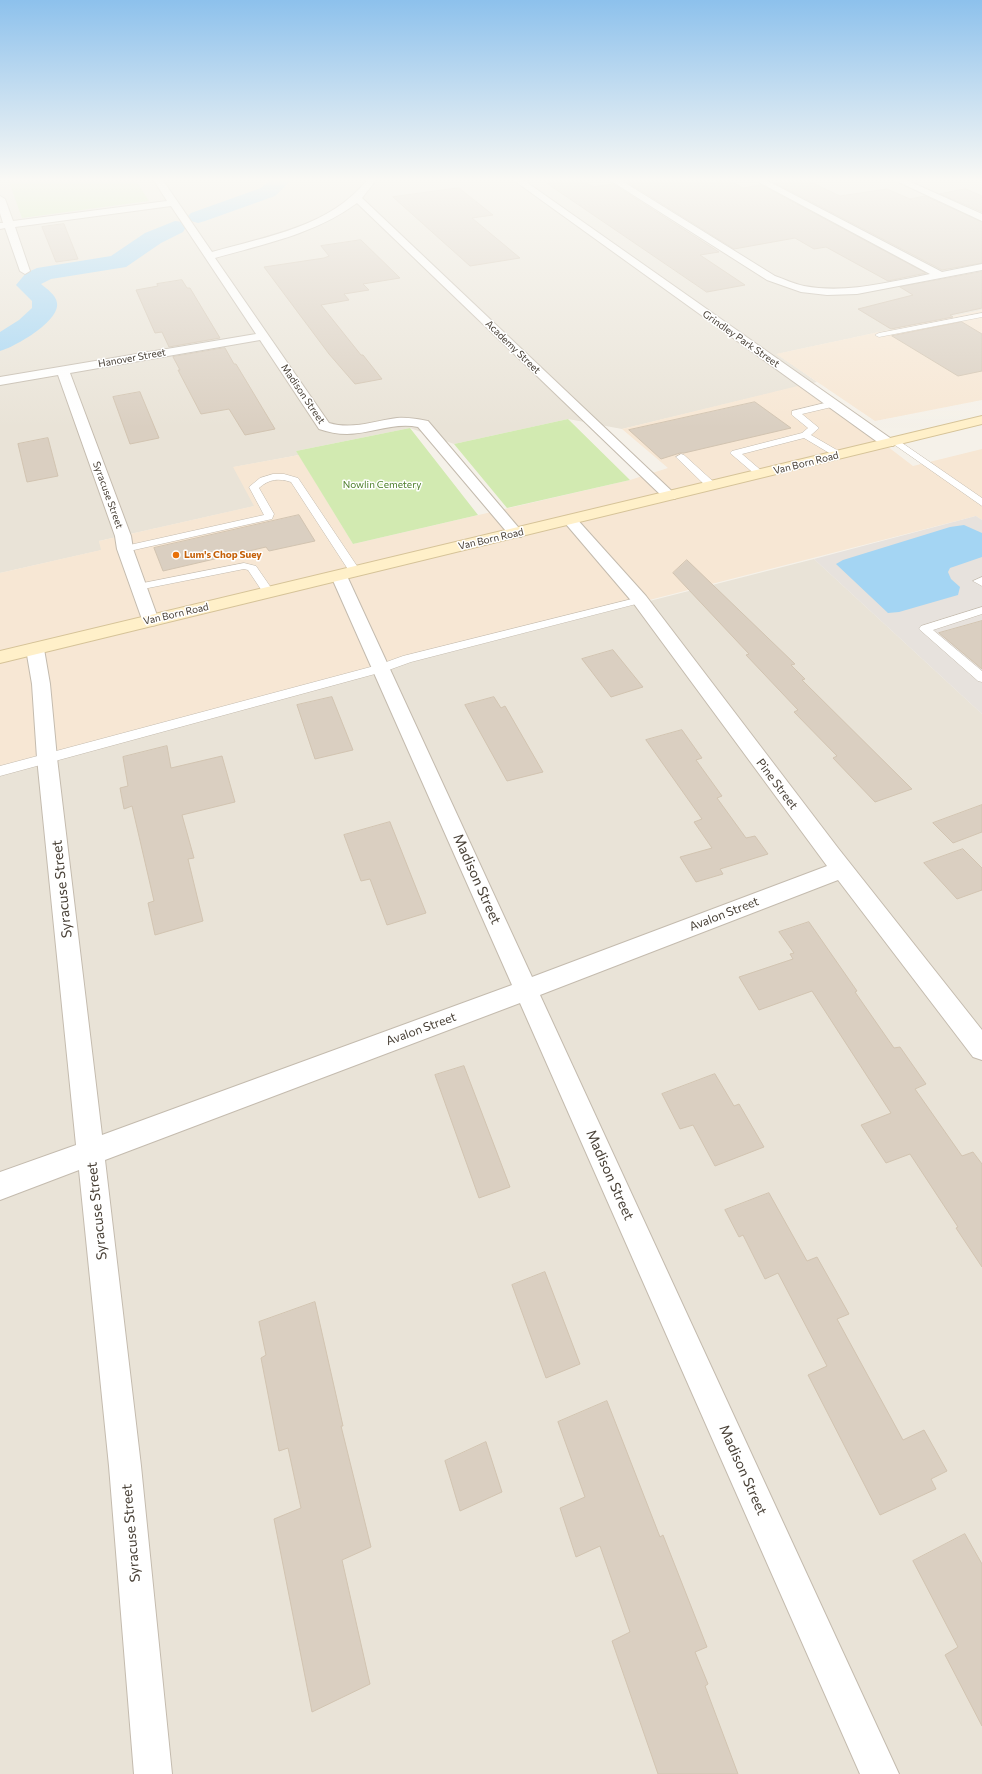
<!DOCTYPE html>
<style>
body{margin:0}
canvas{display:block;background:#f5f1e9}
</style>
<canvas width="982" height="1774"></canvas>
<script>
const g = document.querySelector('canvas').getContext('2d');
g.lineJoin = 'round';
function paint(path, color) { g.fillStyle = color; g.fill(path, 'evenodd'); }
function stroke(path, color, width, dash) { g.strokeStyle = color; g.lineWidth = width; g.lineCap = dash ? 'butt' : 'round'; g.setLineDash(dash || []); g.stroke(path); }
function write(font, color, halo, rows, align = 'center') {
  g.font = font + ' Commissioner,sans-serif'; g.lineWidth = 3; g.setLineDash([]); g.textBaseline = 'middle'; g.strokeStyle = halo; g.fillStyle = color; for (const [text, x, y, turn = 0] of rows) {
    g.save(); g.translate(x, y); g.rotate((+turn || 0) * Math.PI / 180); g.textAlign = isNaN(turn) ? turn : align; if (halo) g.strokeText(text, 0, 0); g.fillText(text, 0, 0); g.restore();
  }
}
const residential = new Path2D(`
 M0 179H982V310L777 354 817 382 622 429 568 419 454 444 410 428 296 451 299 455 234 467 255 506 99 541 102 550 0 573Z
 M814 559 982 714V1774H0V767Z`);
const commercial = new Path2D(`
 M982 310V400L875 421 776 354Z
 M806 384 913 466 982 449V520L976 516 0 767V573L101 550 99 541 254 506 233 467 299 455 353 544 630 480 668 468 622 429Z`);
const industrial = new Path2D(`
 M976 516 982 520V714L814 559Z`);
const green = new Path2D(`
 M8 179H65L66 181 135 179 149 201 22 218Z
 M568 419 630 480 507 508 454 444Z
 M410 428 478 515 353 544 296 451Z`);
const water = new Path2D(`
 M37 316H48L14 341 0 348V338Z
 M964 525 982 533V557L950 568 948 572 951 579 960 587 958 595 899 612 888 613 836 564 843 560 950 527Z`);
const river = new Path2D(`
 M271 179H293L275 196 205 221 198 223 191 221 187 217 191 213 261 188Z
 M175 221 183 222 186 227 183 232 161 243 126 267 51 279 41 284C47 289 56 295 57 303 60 321 15 347 0 351V332L19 320 32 308V301L16 285 26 273 37 268 111 256 145 233Z`);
const building = new Path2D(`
 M541 179H581L593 187 613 184 719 252 700 255 745 285 707 292Z
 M646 179H661L666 182 684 179 689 183 706 180 711 183 728 180 743 188 761 185 926 273 888 281 826 247 814 249 795 238 734 249 627 182Z
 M798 179H804L840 196 887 189 910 199 925 196 982 222V263L942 270 775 183Z
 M459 188 493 215 472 218 520 258 470 266 393 197Z
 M966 189 982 196V212L940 194Z
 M64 224 78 259 56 262 42 227Z
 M361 240 400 278 363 284 369 290 344 294 349 300 321 305 361 355H363L382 379 355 384 329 354 264 267 324 258 329 256 321 246Z
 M982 272V308L950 315 953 317 891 329 858 309 913 295 900 287Z
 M182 280 187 288H190L220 338 169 347 162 332 155 333 136 290 158 286 157 284Z
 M962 322 982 334V371L958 376 892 336Z
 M225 348 234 364H236L275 429 245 435 229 409 201 414 178 370H180L173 357Z
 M140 392 159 438 130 444 113 397Z
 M755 402 791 428 684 453H680L661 459 629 430Z
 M48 438 58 476 27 482 18 444Z
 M299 515 315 541 269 551 266 547 163 571 154 548Z
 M687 560 795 664 791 665 805 679 802 680 912 789 875 802 833 758 837 756 794 712 798 710 746 655 749 654 673 573Z
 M982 621V669L939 633Z
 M613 650 643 687 611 697 582 659Z
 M332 697 353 750 315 759 297 705Z
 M494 697 501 708 505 706 543 772 507 781 465 705Z
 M682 730 702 758 696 760 722 796 717 798 746 838 755 836 768 854 720 869 723 874 696 882 680 857 712 848 694 822 702 819 646 740Z
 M167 746 171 768 222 756 235 802 182 815 194 858 188 859 203 921 155 935 148 903 154 901 132 806 124 809 120 788 128 786 123 757Z
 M982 805V832L953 843 933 823Z
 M390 822 426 913 387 925 370 879 361 881 344 835Z
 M963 849 982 868V890L957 899 924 863Z
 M809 922 857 991 855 992 894 1048 900 1047 926 1084 915 1089 962 1156 973 1152 982 1164V1267L956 1228 958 1227 910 1154 886 1163 861 1125 891 1113 812 991 759 1010 739 977 793 959 790 954 794 953 779 932Z
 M464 1066 510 1187 479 1198 435 1075Z
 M715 1074 734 1106 739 1104 764 1147 715 1166 693 1125 680 1129 662 1094Z
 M769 1193 807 1261 817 1257 849 1314 837 1319 903 1440 924 1430 947 1471 931 1479 936 1489 880 1515 808 1375 827 1366 778 1273 765 1279 743 1235 739 1237 725 1210Z
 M545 1272 580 1364 546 1378 512 1285Z
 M315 1302 343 1426H341L371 1547 342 1560 370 1684 312 1712 274 1519 301 1508 288 1448 279 1451 261 1358 266 1355 259 1322Z
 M607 1401 660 1537 663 1535 707 1647 695 1652 708 1684 705 1686 738 1774H658L612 1641 630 1632 600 1546 576 1557 560 1508 585 1497 558 1422Z
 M486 1442 502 1492 460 1511 445 1461Z
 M965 1534 982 1564V1726L945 1655 958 1647 913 1561Z`);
const service = new Path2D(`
 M982 313V317L879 337 875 335 879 333Z
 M833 401 837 404 836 406 802 414 819 428 811 435 842 453 844 455 842 457H836L804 438 742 454 763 472 765 474 760 477 757 476 730 453 732 451 802 433 808 428 792 415V411Z
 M895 438 982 498V506L892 443V439Z
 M681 454 684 455 716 484 717 486 716 488H708L678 459 676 457Z
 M273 474H284L298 478 361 572 359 574H351L291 482C279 478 269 479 259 488L274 514 272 519 125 552 120 549 125 546 264 515 249 487 260 478Z
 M244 563 256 566 274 592 272 594H264L248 570 244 569 138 590 132 587 138 584Z
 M982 577V586L973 581Z
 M640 597 644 598 646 600 644 602 411 662 386 671 0 776V766L378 665 403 656Z
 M982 607V614L933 630 982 671V682L978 681 919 629 921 626Z`);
const minor = new Path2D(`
 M153 179H162L212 252C268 236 330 227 368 179H377L362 198 677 496 675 499H665L357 203C315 234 264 244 215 258L329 423C352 430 374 421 397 418 407 417 417 419 428 421L524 534 521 537H511L418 427C394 422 371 434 347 434 337 434 328 432 319 429L260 340 70 373 131 536 133 549 159 621 156 625 150 626 144 625 117 549 115 536 58 375 0 385V377L256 334 171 206 15 227 30 271 25 274 20 271 5 228 0 229V223H3L0 213V196L5 199 13 221 167 201Z
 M512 179H522L893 440 895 443 893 446H883Z
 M608 179H619L775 276C784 279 794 284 804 286 846 294 889 282 930 274L753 179H764L942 272 982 264V270L857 294 827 295 801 292 767 280Z
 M892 179H904L982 214V221Z
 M570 515 575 517 646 596 838 848 982 1030V1060L973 1057 838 880 540 995 899 1774H860L520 1003 105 1160 141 1466 172 1774H134L109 1466 79 1170 0 1200V1172L76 1145 37 758 32 684 26 649 29 645 35 643 41 645 44 649 50 684 57 758 102 1135 512 985 331 576 333 573 339 571 345 573 347 576 532 977 827 866 634 604 565 523 562 520 565 517Z`);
const secondary = new Path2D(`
 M982 416V424L0 663V651Z`);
const markers = [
 [176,555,4,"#e8710a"]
];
const farStreetnames = [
 ["Grindley Park Street",741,339,35],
 ["Academy Street",513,347,44],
 ["Hanover Street",132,358,-10],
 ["Madison Street",303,394,56],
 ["Van Born Road",806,463,-14],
 ["Syracuse Street",108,495,70],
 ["Van Born Road",491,539,-13],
 ["Van Born Road",176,614,-13]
];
const farParknames = [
 ["Nowlin Cemetery",382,485]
];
const farFoodnames = [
 ["Lum's Chop Suey",184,555]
];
const streetNames = [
 ["Pine Street",777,784,53],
 ["Avalon Street",724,914,-21],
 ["Avalon Street",421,1029,-20]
];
const nearStreetnames = [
 ["Madison Street",477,879,66],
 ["Syracuse Street",62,889,-96],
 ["Madison Street",610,1175,66],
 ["Syracuse Street",97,1211,-96],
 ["Madison Street",743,1470,66],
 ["Syracuse Street",131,1533,-95]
];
paint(residential, '#e9e3d7');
paint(commercial, '#f7e7d4');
paint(industrial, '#e7e2dd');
paint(green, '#d2eab1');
paint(water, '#a4d5f3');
paint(river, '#a4d5f3');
paint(building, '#dacfc1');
stroke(building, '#d2c4b1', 1);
stroke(service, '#c4bbae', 1);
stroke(minor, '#c4bbae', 2);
stroke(secondary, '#d6c398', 2);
paint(service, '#fff');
paint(minor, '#fff');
paint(secondary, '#fff0c9');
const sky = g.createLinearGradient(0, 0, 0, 428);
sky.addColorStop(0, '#8dc1ec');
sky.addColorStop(0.42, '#faf9f5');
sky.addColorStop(1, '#faf9f500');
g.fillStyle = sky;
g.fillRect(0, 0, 982, 428);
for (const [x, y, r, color] of markers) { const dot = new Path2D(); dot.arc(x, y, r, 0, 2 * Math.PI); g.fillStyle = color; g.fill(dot); stroke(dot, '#fff', 1.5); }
write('10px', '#494137', '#fff', farStreetnames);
write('10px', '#4b7d28', '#fff', farParknames);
write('bold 10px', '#c56008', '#fff', farFoodnames, 'left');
write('12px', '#494137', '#fff', streetNames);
write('14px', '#494137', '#fff', nearStreetnames);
</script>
